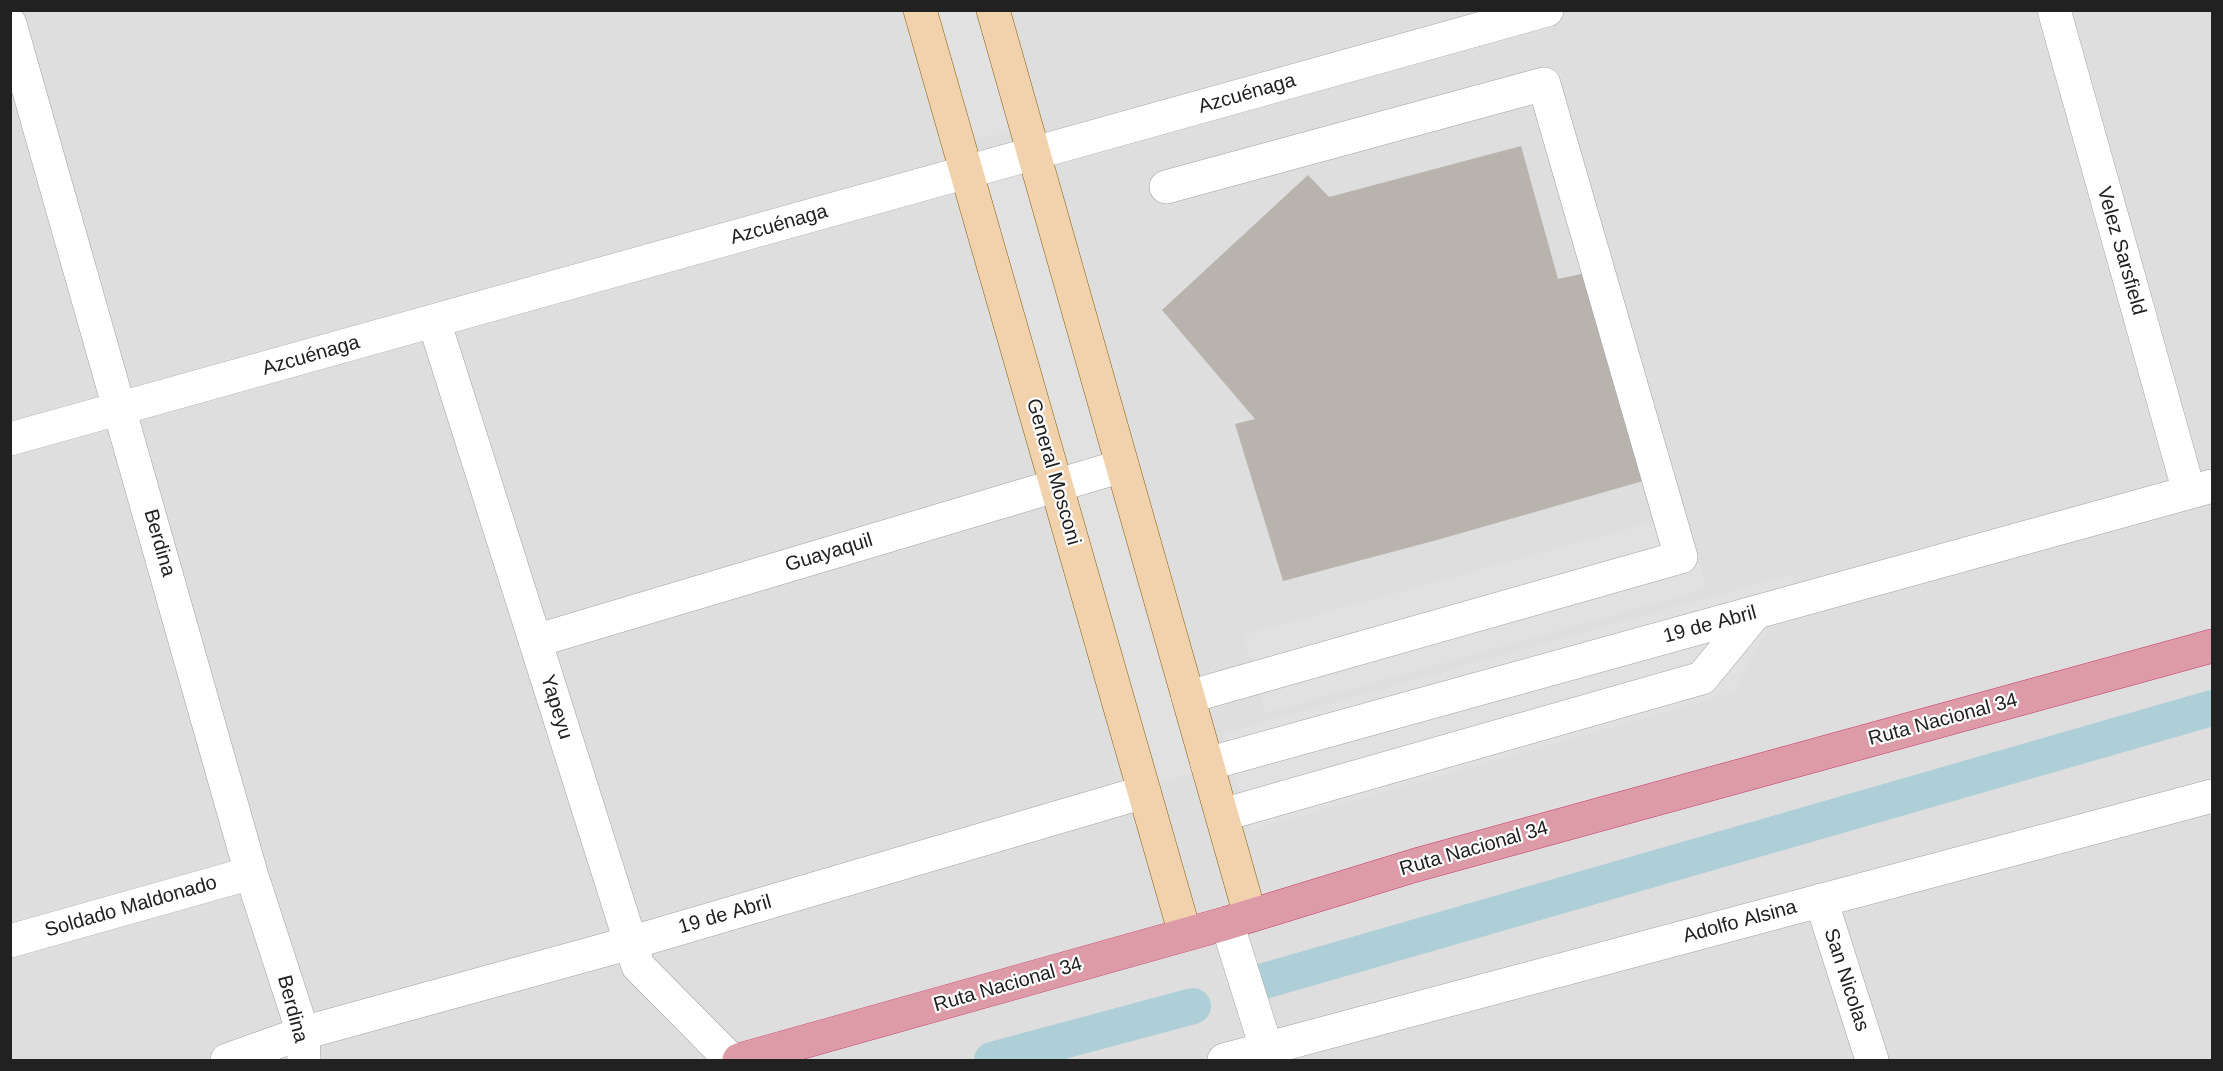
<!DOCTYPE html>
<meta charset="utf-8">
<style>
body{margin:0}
#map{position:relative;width:2223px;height:1071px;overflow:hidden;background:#f0ede8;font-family:Arial,sans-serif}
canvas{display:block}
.frame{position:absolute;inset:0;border:12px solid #212121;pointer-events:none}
</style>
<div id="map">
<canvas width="2223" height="1071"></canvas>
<div class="frame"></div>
</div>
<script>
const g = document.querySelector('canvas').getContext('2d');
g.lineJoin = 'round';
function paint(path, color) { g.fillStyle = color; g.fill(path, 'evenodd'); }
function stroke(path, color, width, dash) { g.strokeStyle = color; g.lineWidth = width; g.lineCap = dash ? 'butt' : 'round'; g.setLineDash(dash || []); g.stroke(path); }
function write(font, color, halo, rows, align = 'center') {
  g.font = font + ' Arial,sans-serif'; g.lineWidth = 4.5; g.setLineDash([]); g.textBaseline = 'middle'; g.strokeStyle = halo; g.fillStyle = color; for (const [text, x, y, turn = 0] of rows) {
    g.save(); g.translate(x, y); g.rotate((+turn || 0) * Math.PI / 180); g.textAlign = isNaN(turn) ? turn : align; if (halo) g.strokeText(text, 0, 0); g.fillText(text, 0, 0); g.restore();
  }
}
const residential = new Path2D(`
 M11 11H2212V1060H11Z`);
const parking = new Path2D(`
 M935 11H980L1015 130 972 141Z
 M1024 170 1106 458 1063 470 982 182Z
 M1115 484 1197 772 1155 784 1073 497Z
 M1685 513 1706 589 1266 713 1244 635Z
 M1796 573 1734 692 1250 830 1224 733Z`);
const canal = new Path2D(`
 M1264 981 2212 708
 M992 1060 1193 1006`);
const building = new Path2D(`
 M1521 146 1558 279 1590 272 1650 479 1437 540 1283 581 1235 424 1255 419 1162 310 1308 175 1329 197Z`);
const minor = new Path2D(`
 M2054 10 2189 492
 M10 24 251 873 303 1033 304 1060
 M1166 187 1544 84 1681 557 1188 697
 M434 321 638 966 731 1060
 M10 439 1547 10
 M535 641 1122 466
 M1207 764 2212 486
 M1222 815 1702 678 1756 612
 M1821 900 1872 1060
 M1227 923 1270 1060
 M10 941 251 873
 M227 1060 303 1033 630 943 1144 792
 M1224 1060 2212 796`);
const major = new Path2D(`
 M920 10 1185 934
 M993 10 1250 915`);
const highway = new Path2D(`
 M739 1060 1227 923 1416 865 2212 646`);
const streetNames = [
 ["Azcuénaga",1247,94,-16],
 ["Azcuénaga",779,225,-16],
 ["Velez Sarsfield",2121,251,74],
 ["Azcuénaga",311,356,-16],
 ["General Mosconi",1053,472,74],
 ["Berdina",159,543,74],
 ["Guayaquil",829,553,-17],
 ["19 de Abril",1710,625,-15],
 ["Yapeyu",556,707,73],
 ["Ruta Nacional 34",1943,720,-15],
 ["Ruta Nacional 34",1474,849,-16],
 ["Soldado Maldonado",131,907,-16],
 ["19 de Abril",725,915,-16],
 ["Adolfo Alsina",1740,922,-15],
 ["San Nicolas",1846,980,72],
 ["Ruta Nacional 34",1008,985,-16],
 ["Berdina",292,1009,75]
];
paint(residential, '#dedede');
paint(parking, '#e1e1e1');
stroke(canal, '#aecfd8', 36);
paint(building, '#b9b3ae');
stroke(minor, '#a2a2a2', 34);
stroke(major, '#8b6212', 34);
stroke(highway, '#c73c6d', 34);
stroke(minor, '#fff', 33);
stroke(major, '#f1d2ac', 33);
stroke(highway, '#dd9aa7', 33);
write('20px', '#212121', '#fff', streetNames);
</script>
